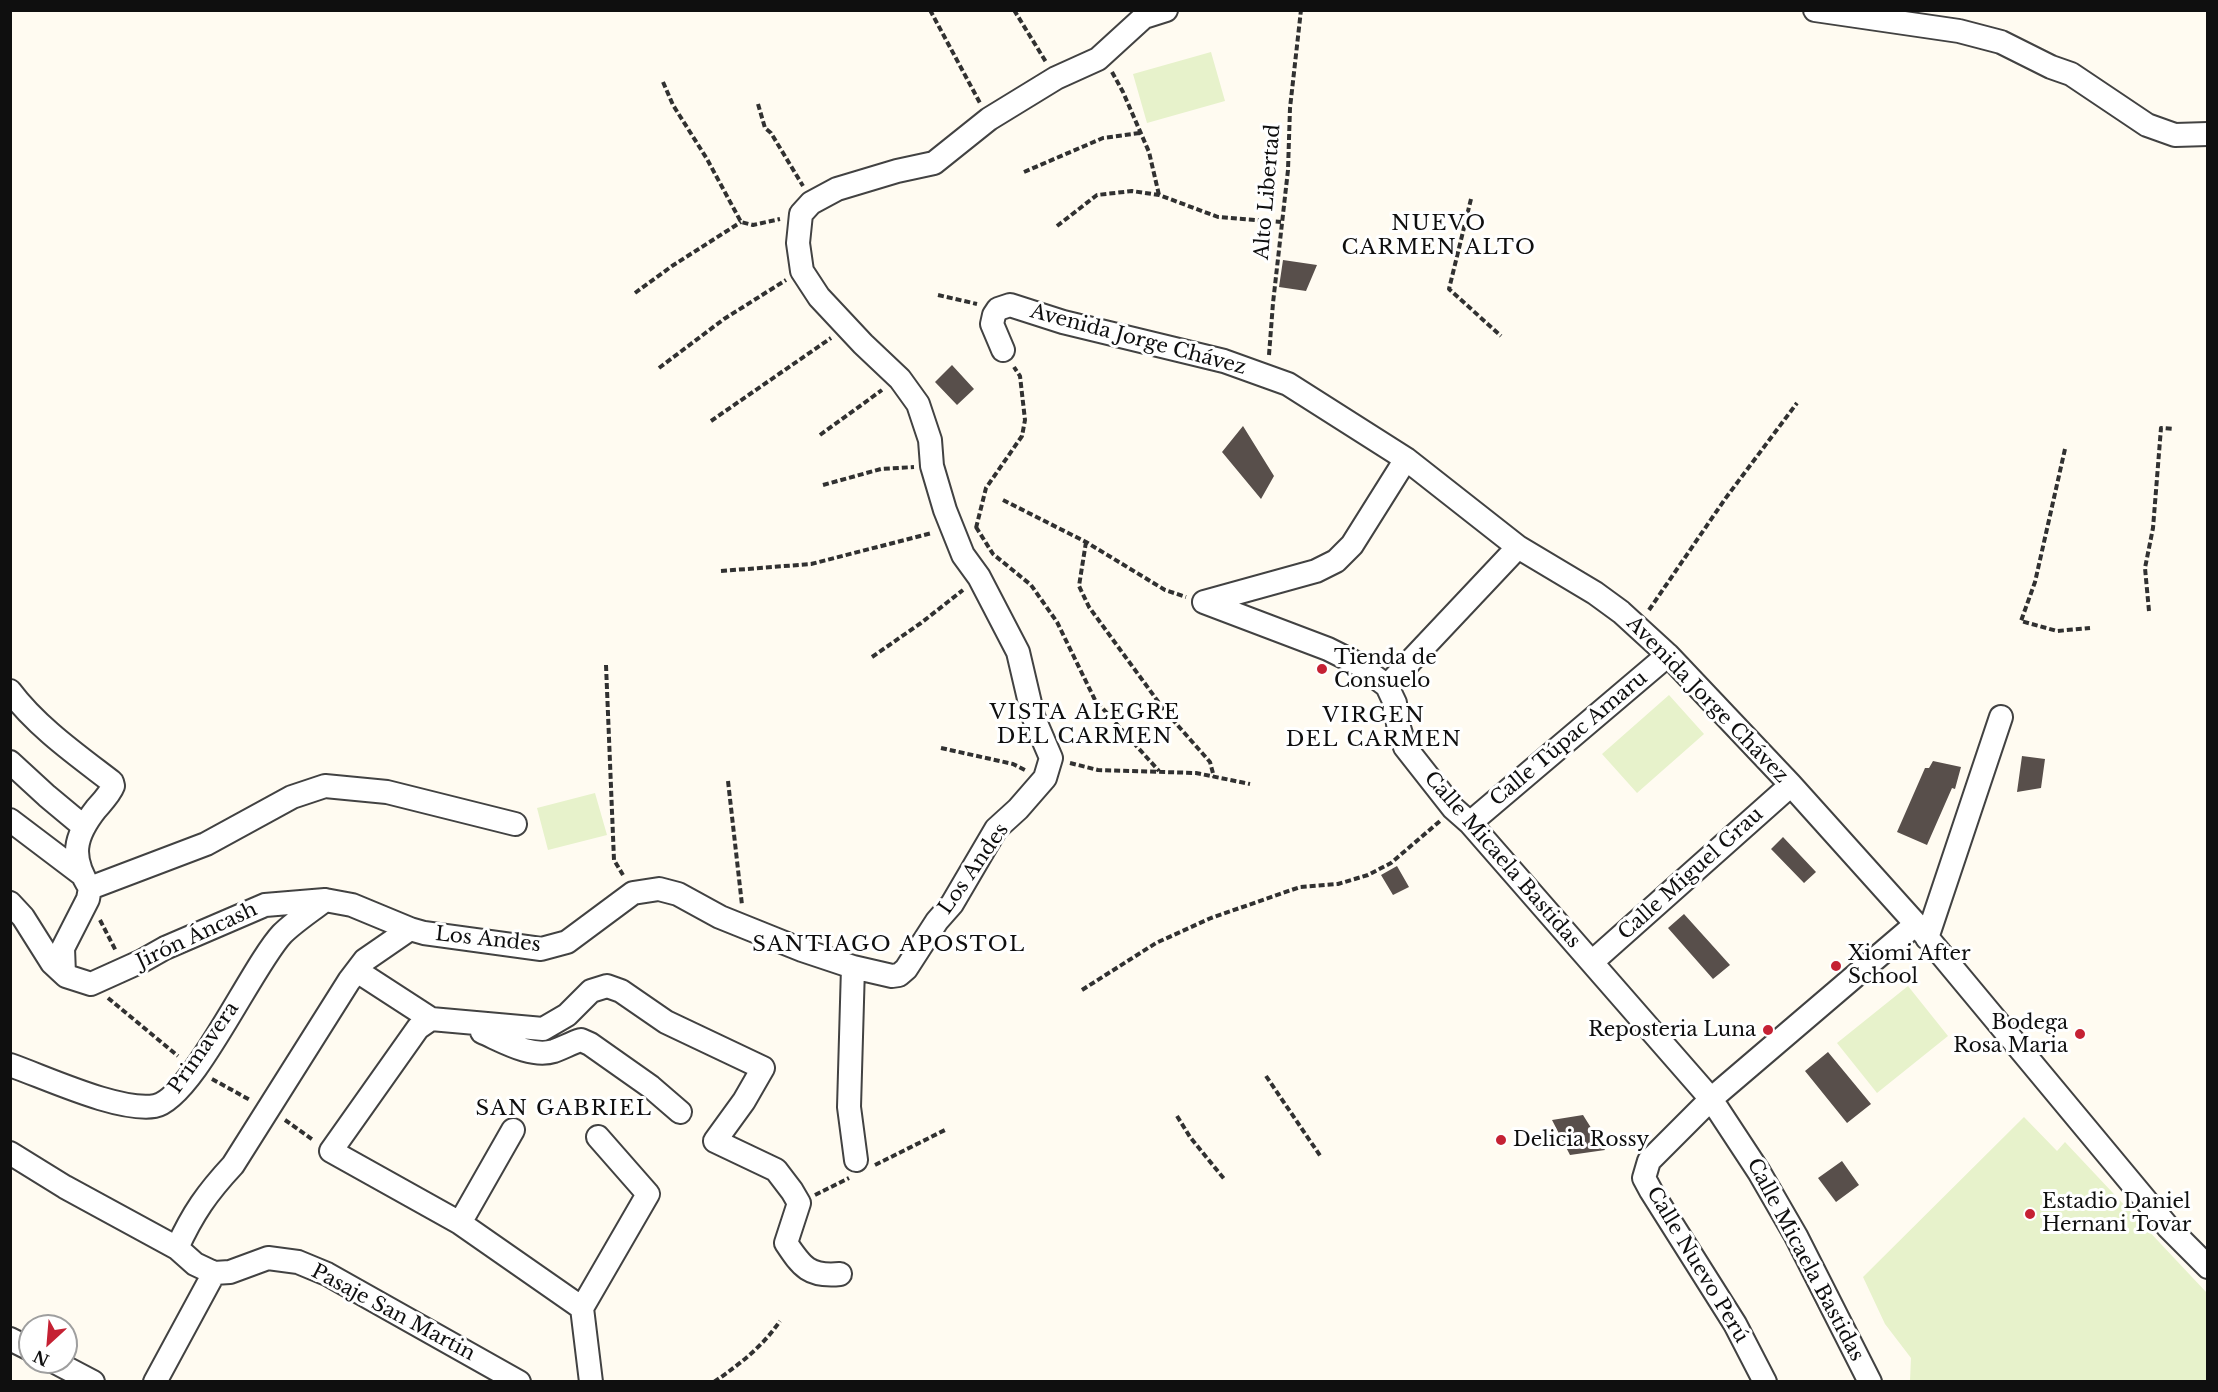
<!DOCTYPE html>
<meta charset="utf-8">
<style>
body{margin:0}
#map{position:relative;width:2218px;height:1392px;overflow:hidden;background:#fffbf1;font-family:"Libre Baskerville",serif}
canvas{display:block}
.frame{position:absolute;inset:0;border:12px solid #0f0f0f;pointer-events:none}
.north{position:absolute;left:18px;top:1314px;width:60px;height:60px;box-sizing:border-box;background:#fff;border:2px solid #9f9f9f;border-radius:50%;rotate:206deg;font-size:16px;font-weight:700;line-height:24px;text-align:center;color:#0f0f0f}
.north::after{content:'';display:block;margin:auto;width:21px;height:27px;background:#c52133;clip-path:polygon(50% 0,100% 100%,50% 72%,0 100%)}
</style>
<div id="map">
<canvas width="2218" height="1392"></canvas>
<div class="frame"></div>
<div class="north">N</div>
</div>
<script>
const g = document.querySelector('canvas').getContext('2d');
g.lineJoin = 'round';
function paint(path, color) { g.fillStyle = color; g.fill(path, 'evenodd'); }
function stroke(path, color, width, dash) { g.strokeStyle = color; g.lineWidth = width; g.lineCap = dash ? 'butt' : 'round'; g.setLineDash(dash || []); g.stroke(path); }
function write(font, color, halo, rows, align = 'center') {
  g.font = font + ' "Libre Baskerville",serif'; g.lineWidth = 6; g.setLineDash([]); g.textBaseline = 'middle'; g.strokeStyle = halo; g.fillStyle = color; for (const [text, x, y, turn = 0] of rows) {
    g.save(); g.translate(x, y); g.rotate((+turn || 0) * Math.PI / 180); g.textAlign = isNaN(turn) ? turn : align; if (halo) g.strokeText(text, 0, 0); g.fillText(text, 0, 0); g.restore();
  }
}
const pitch = new Path2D(`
 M1211 52 1225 101 1147 123 1133 74Z
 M1669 695 1704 734 1637 793 1602 754Z
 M595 793 607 835 548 850 537 808Z
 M1908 986 1948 1036 1877 1093 1837 1043Z
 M2024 1117 2057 1151 2065 1142 2207 1293V1381H1910L1911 1358 1885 1324 1863 1277Z`);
const building = new Path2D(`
 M1283 260 1317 265 1306 291 1279 287Z
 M952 365 974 389 957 405 935 382Z
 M1243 426 1274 476 1261 499 1222 452Z
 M2022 756 2045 759 2041 788 2017 792Z
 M1933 761 1961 767 1955 789 1952 788 1927 845 1897 832 1925 768H1929Z
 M1783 837 1816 872 1804 883 1771 849Z
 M1397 866 1409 887 1393 895 1381 875Z
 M1684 914 1730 965 1713 979 1668 928Z
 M1828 1052 1871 1104 1847 1123 1805 1071Z
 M1583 1115 1605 1150 1570 1155 1552 1120Z
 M1842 1161 1859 1185 1836 1202 1818 1178Z`);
const path = new Path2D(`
 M930 10 980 103
 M1014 10 1046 62
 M1112 72 1123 92 1149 152 1159 195
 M663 82 673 105 707 159 741 222 753 225 780 219
 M758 104 765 128 771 133 803 186
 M1024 172 1103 138 1140 133
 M1471 199 1449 289 1501 336
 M1057 226 1097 195 1132 191 1159 195 1218 217 1281 222
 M635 293 672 266 741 222
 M938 295 977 304
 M1269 355 1273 303 1288 170 1290 108 1301 10
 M659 368 724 319 786 280
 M711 421 831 338
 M820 435 882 390
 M2065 449 2035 582 2021 621 2057 631 2090 628
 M823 485 881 469 914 467
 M1003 500 1086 542 1165 590 1186 597
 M976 527 993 554 1031 585 1057 622 1095 700 1159 771
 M976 528 986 488 1022 436 1025 420 1020 376 1014 367
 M1086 542 1079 586 1089 607 1165 711 1210 762 1214 777
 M721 571 811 564 932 533
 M1649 610 1725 499 1797 403
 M2149 611 2145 568 2153 528 2161 428 2174 429
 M872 657 921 623 963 590
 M606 665 614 860 623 875
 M941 748 1013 764 1025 770
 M1070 763 1098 770 1196 773 1250 784
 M728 781 742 905
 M100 920 116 951
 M1082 990 1156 943 1211 918 1300 887 1338 884 1368 875 1391 863 1440 821
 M108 998 178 1056
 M1266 1076 1321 1157
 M212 1079 250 1100
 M1177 1116 1190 1137 1225 1180
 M285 1120 313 1140
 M875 1165 947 1129
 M815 1195 849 1178
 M714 1382C740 1364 762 1347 780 1321`);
const minor = new Path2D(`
 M1815 10 1959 31 2001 42 2051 67 2071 74 2147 125 2175 135 2208 134
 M1003 350 992 324 994 315 998 309 1010 305 1063 322 1224 361 1288 384 1406 459 1518 547 1595 593 1621 612 1668 655 1791 785 1916 924 2168 1227 2208 1267
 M1204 602 1328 649 1358 664 1387 686 1395 703 1398 724 1405 747 1453 808 1470 823 1711 1099 1759 1172 1796 1236 1870 1382
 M1204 602 1316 571 1336 561 1352 545 1406 459
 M1387 686 1518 547
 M10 691C37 727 77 755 112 782L113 786C110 794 102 802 96 809 74 837 70 857 90 888L88 899 63 948 64 974
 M10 762 47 796 83 826
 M10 820 80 873
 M1470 823 1668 655
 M90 888 206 844 292 797 325 786 387 792 515 824
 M10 903 23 917 52 963 66 976 91 984 142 961 165 948 265 905 325 900 352 905 410 929
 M1927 938 2001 717
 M1592 962 1791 785
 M853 967 849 1107 856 1160
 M357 971 431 1019
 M482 1032C503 1041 531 1058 554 1051 563 1048 571 1043 581 1040L590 1044 651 1087 680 1112
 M10 1065C47 1078 119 1112 155 1106 192 1099 252 966 282 934 294 922 311 911 325 900
 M10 1153 65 1187 177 1248 195 1264 214 1273 230 1272 268 1258 298 1262 327 1274 519 1382
 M460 1223 513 1130
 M177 1248C193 1213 207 1193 233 1165L349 981 365 960 410 929 424 933 541 949 567 942 633 893 659 889 678 894 720 917 802 950 853 967 892 976 899 975 906 969 937 921 952 904 996 829 1018 809 1045 778 1051 758 1033 716 1018 652 979 577 963 555 945 510 932 466 930 440 918 404 900 379 863 344 819 297 802 271 798 243 801 214 811 203 837 189 897 171 934 163 989 119 1056 78 1098 59 1144 17 1166 10
 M582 1308 460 1223 331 1151 418 1028 431 1019 543 1029 567 1015 591 991 607 986 621 991 666 1022 763 1068 744 1101 715 1141 776 1170 792 1191 799 1203 786 1243C802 1267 809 1277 840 1274
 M582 1308 648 1194 598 1137
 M582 1308 591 1382
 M10 1339 30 1349
 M55 1362 93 1382
 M155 1382 214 1273
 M1765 1382 1735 1324 1651 1191 1644 1178 1649 1161 1711 1099 1916 924`);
const markers = [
 [1322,669,6,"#c52133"],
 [1836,966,6,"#c52133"],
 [1768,1030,6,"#c52133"],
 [2080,1034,6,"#c52133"],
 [1501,1140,6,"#c52133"],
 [2030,1214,6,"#c52133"]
];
const streetNames = [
 ["Alto Libertad",1268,192,-85],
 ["Avenida Jorge Chávez",1138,340,15],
 ["Avenida Jorge Chávez",1707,700,46],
 ["Calle Túpac Amaru",1569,739,-40],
 ["Calle Micaela Bastidas",1502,860,49],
 ["Los Andes",974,869,-55],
 ["Calle Miguel Grau",1691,874,-42],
 ["Jirón Áncash",197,936,-25],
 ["Los Andes",488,940,6],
 ["Primavera",204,1048,-55],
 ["Calle Micaela Bastidas",1805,1260,62],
 ["Calle Nuevo Perú",1697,1265,59],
 ["Pasaje San Martin",393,1313,28]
];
const poiNames = [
 ["Tienda de",1334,658],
 ["Consuelo",1334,681],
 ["Xiomi After",1848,954],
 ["School",1848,977],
 ["Bodega",2068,1023,"right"],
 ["Rosa Maria",2068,1046,"right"],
 ["Reposteria Luna",1756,1030,"right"],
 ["Delicia Rossy",1513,1140],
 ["Estadio Daniel",2042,1202],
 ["Hernani Tovar",2042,1225]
];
const neighbourhoodNames = [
 ["NUEVO",1439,224],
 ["CARMEN ALTO",1439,248],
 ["VISTA ALEGRE",1085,713],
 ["DEL CARMEN",1085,737],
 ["VIRGEN",1374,716],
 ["DEL CARMEN",1374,740],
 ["SANTIAGO APOSTOL",889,945],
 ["SAN GABRIEL",564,1109]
];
paint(pitch, '#e7f2cb');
paint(building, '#584f4b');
stroke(minor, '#424242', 26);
stroke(path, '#313131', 4, [6, 3]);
stroke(minor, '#fff', 22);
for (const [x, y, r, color] of markers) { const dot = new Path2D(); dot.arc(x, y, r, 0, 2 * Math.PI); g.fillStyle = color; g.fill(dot); stroke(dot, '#fff', 2); }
write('20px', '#0f0f0f', '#fff', streetNames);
write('20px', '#0f0f0f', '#fff', poiNames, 'left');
g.letterSpacing = '1.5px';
write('21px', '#0f0f0f', '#fff', neighbourhoodNames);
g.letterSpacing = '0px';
</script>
